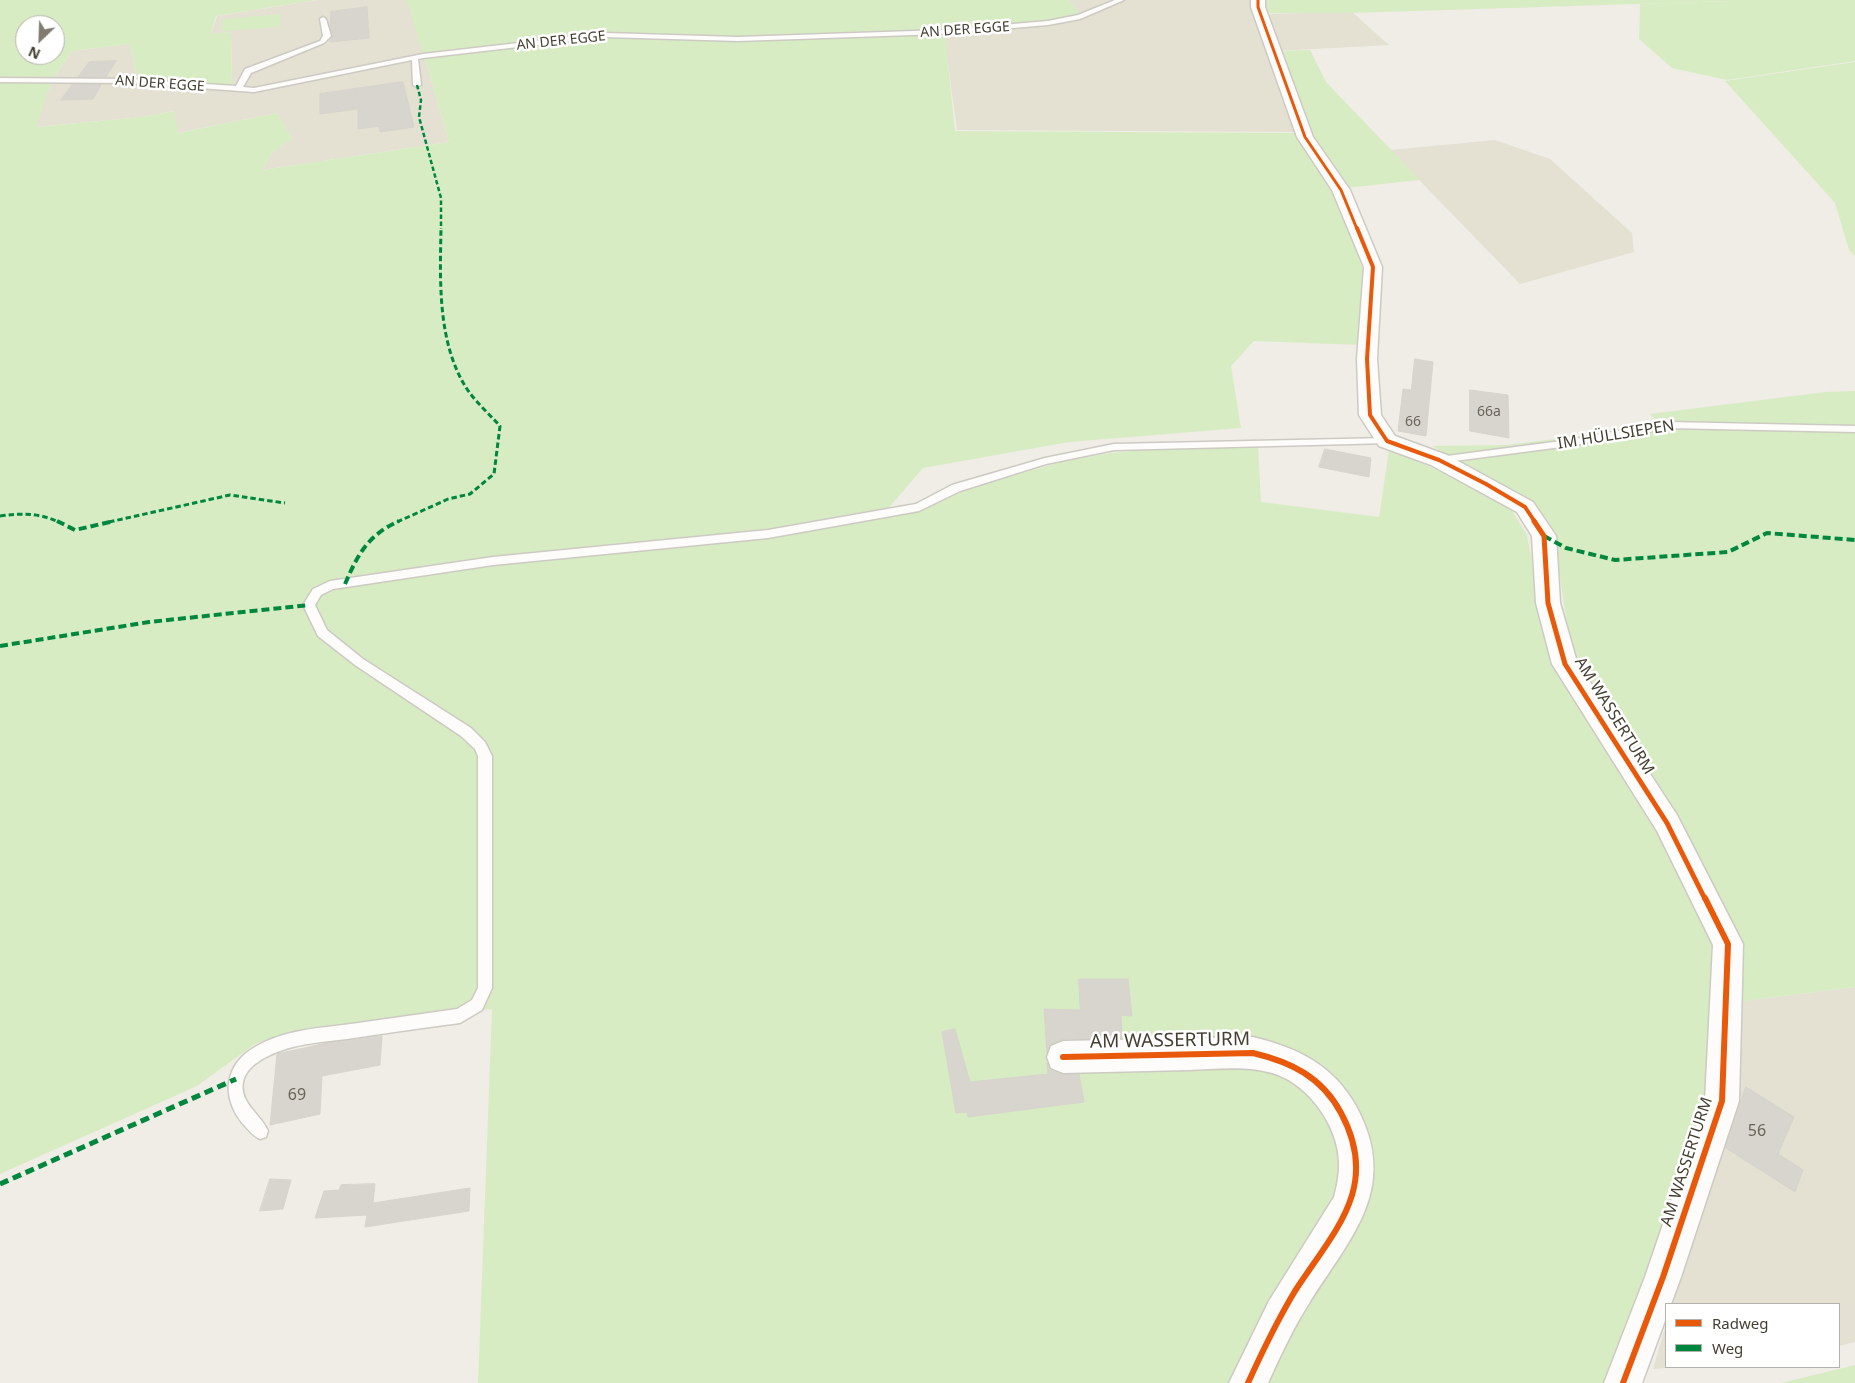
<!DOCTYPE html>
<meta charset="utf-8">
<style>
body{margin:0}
#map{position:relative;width:1855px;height:1383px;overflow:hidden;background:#efede6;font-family:"Noto Sans",sans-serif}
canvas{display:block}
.legend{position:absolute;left:1665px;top:1303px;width:175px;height:65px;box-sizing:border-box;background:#fff;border:1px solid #b4b2ad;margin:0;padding:6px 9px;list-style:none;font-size:15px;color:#443f32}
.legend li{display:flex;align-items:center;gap:10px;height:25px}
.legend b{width:25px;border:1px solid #b4b2ad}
.north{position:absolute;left:15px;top:15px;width:50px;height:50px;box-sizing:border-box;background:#fff;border:1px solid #b4b2ad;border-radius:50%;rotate:204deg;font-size:14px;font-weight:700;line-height:20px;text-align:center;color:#443f32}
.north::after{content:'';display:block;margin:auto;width:18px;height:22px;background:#807c71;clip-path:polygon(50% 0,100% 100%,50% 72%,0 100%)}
</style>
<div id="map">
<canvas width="1855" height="1383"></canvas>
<ul class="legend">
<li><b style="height:6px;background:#e8590c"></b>Radweg</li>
<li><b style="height:6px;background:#00873e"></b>Weg</li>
</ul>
<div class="north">N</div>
</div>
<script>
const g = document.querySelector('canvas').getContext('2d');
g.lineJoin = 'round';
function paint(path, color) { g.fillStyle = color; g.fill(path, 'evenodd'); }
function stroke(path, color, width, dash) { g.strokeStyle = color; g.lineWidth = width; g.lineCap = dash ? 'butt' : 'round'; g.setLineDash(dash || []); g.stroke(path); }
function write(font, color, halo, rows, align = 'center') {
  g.font = font + ' "Noto Sans",sans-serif'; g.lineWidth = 5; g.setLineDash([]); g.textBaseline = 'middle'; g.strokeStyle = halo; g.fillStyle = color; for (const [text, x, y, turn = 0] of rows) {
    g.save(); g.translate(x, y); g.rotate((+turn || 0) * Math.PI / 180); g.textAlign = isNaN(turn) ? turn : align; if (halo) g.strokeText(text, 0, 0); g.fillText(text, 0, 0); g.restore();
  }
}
const residential = new Path2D(`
 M317 0H408L449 142 262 170 273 152 292 139 277 113 177 133 173 111 142 117 35 127 53 78 72 51 130 44 136 74 145 79 232 87 231 32 211 34 217 16Z
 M1068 0H1253L1296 132 957 130 944 35 1084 19Z
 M1352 12 1389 45 1276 51 1262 14Z
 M1495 140 1550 159 1632 233 1634 252 1520 284 1390 150Z
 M1855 987V1342L1839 1346V1304H1672L1729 1110 1736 1002Z
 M1666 1324V1367H1678L1653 1369Z`);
const green = new Path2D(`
 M0 0H316L216 16 211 34 231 32 232 87 145 79 136 74 130 44 72 51 53 78 0 80ZM25 25H55V55H25Z
 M407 0H1068L1085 19 945 31 738 38 605 34 423 55Z
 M1263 0H1855V61L1727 80 1672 68 1639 39 1640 4 1732 1 1351 13H1263Z
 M281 14 280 27 221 31 223 19Z
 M945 34 955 131 1297 133 1340 200 1368 286 1361 345 1254 341 1231 366 1241 428 1069 442 923 468 879 519 922 510 964 490 1068 460 1111 453 1165 448 1258 445 1261 502 1379 517 1389 450 1481 488 1511 509 1527 535 1540 603 1716 943 1710 1095 1606 1383H478L492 1009 309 1028 255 1044 197 1086 0 1174V82L52 80 36 127 142 117 174 111 178 133 277 113 292 139 273 152 262 170 449 142 425 59 586 39 630 36 736 40Z
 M1310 50 1326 82 1420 180 1345 188 1313 139 1279 51Z
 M1855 62V256L1849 250 1835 203 1725 81Z
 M1855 391V987L1736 1002V943L1571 653 1554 536 1534 503 1432 446 1506 445 1662 426 1650 414 1826 392Z
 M1855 1365V1383H1781Z`);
const building = new Path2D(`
 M367 7 369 38 330 42 333 35 330 26 331 12Z
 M116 61 106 77H78L89 62Z
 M403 82 414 127 380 132 379 126 358 129V109L320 114V94Z
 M73 84 101 85 93 99 61 100Z
 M1415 359 1433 362 1426 436 1398 431 1403 389 1411 390Z
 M1470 390 1508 395 1509 438 1470 431Z
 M1325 449 1371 458 1369 477 1319 467Z
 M1079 979H1128L1132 1016 1121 1015 1122 1038 1063 1039 1050 1044 1047 1053 1044 1009 1080 1010Z
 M955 1029 970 1082 1048 1074 1047 1063 1050 1070 1062 1075 1079 1074 1084 1102 968 1117 967 1112 956 1113 942 1032Z
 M382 1036 380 1065 322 1076 320 1114 270 1125 277 1054 322 1044Z
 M1746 1087 1794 1117 1778 1154 1803 1170 1795 1192 1726 1148Z
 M270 1179 291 1180 283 1209 260 1211Z
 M375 1184 373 1203 470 1188 469 1211 365 1227 367 1215 315 1218 324 1191 339 1190 341 1185Z`);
const lane = new Path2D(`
 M1115 0H1124L1080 19 1048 25 943 34 738 41 605 37 423 58 418 59 421 85 417 87 413 85 412 60 254 92 130 83 0 82V78L130 79 236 86 245 69 320 41 323 36 320 19 323 17 326 19 331 36 324 43 251 73 243 87 254 88 423 54 605 33 738 37 943 30 1048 21 1078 15Z
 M1668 422 1855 426V432L1668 428 1569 446 1439 463 1434 460 1439 457 1569 440Z
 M1387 438 1392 441 1391 443 1114 450 1046 464 960 491 919 511 768 538 493 565 333 589 321 595 315 605 327 630 363 659 471 728 485 742 492 756V988L482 1010 460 1023C422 1028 385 1033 347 1039 324 1042 301 1043 280 1051 266 1056 246 1066 243 1082 239 1103 261 1114 268 1131L266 1137 260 1139C253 1136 249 1130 243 1124 221 1097 224 1065 255 1047 284 1030 318 1028 351 1024 386 1019 422 1014 457 1009L472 1000 478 988V756L475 749 461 736 355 665 318 636 303 605 313 589 330 581 493 557 768 530 916 504 952 485 1045 458 1114 444Z`);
const street = new Path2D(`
 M1251 0H1265V7L1313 137 1350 190 1382 267 1377 359 1381 415 1395 436 1447 455 1533 502 1556 536 1560 603 1577 662 1677 815 1743 944 1739 1101 1681 1277 1671 1304H1666V1318L1642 1383H1604L1645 1277 1705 1101 1713 945 1657 831 1552 664 1536 603 1532 536 1517 512 1431 465 1379 446 1359 415 1357 359 1364 267 1332 190 1297 137 1251 7Z
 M1253 1037C1298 1048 1333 1065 1356 1106 1401 1189 1350 1237 1308 1305 1292 1330 1280 1357 1268 1383H1229L1269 1301 1334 1197C1342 1169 1341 1147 1327 1121 1317 1102 1299 1083 1278 1075 1250 1065 1218 1069 1188 1070 1146 1071 1105 1072 1063 1073L1051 1068 1047 1057 1051 1046 1063 1041Z`);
const quietFar3 = new Path2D(`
 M417 85 421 100 419 117 441 198V229`);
const quietFar2 = new Path2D(`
 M0 516C22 513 39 513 59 522
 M109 522 230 495 285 503
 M397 522 448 499 470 494 494 474 500 426C490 415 478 404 469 392 437 346 440 281 441 228`);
const quietFar1 = new Path2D(`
 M57 521 75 530 114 521
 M1544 536 1566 548 1615 560 1728 552 1767 533 1855 540
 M345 584C358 554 368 535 399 521
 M0 646 149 622 309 605`);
const quiet = new Path2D(`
 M0 1184 236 1079`);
const cyclewayFar3 = new Path2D(`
 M1258 0V7L1305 137 1341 190 1357 229`);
const cyclewayFar2 = new Path2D(`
 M1357 228 1373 267 1367 359 1370 415 1387 441 1439 460 1486 484 1525 507 1535 522`);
const cyclewayFar1 = new Path2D(`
 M1534 521 1544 536 1548 603 1565 664 1667 823 1705 899`);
const cycleway = new Path2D(`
 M1063 1057 1253 1053C1291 1062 1322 1077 1341 1113 1381 1187 1334 1231 1295 1291 1277 1321 1262 1352 1248 1383
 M1623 1383 1663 1277 1722 1101 1728 944 1705 898`);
const farStreetnames = [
 ["AN DER EGGE",965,30,-4],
 ["AN DER EGGE",561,41,-6],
 ["AN DER EGGE",160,84,4]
];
const numberNames = [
 ["66a",1489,412],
 ["66",1413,422]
];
const streetNames = [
 ["IM HÜLLSIEPEN",1616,435,-9],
 ["AM WASSERTURM",1614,716,58],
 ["AM WASSERTURM",1687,1162,-72]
];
const nearNumbernames = [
 ["69",297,1095],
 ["56",1757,1131]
];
const nearStreetnames = [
 ["AM WASSERTURM",1170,1041,-1]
];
paint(residential, '#e4e0d2');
paint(green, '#d8ecc3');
paint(building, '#d8d5ce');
stroke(building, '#d7d4cc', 1);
stroke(lane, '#cdcac3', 3);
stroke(street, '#cdcac3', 3);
paint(lane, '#fdfcfb');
paint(street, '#fdfcfb');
stroke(quietFar3, '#00873e', 2.5, [4.5, 2.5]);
stroke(quietFar2, '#00873e', 3, [5.5, 3]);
stroke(quietFar1, '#00873e', 4, [8, 4]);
stroke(quiet, '#00873e', 5, [9, 5]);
stroke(cyclewayFar3, '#e8590c', 3);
stroke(cyclewayFar2, '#e8590c', 4);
stroke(cyclewayFar1, '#e8590c', 5);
stroke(cycleway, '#e8590c', 6);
write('14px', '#443f32', '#fff', farStreetnames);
write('14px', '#6a655a', null, numberNames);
write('16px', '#443f32', '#fff', streetNames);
write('16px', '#6a655a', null, nearNumbernames);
write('19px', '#443f32', '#fff', nearStreetnames);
</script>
